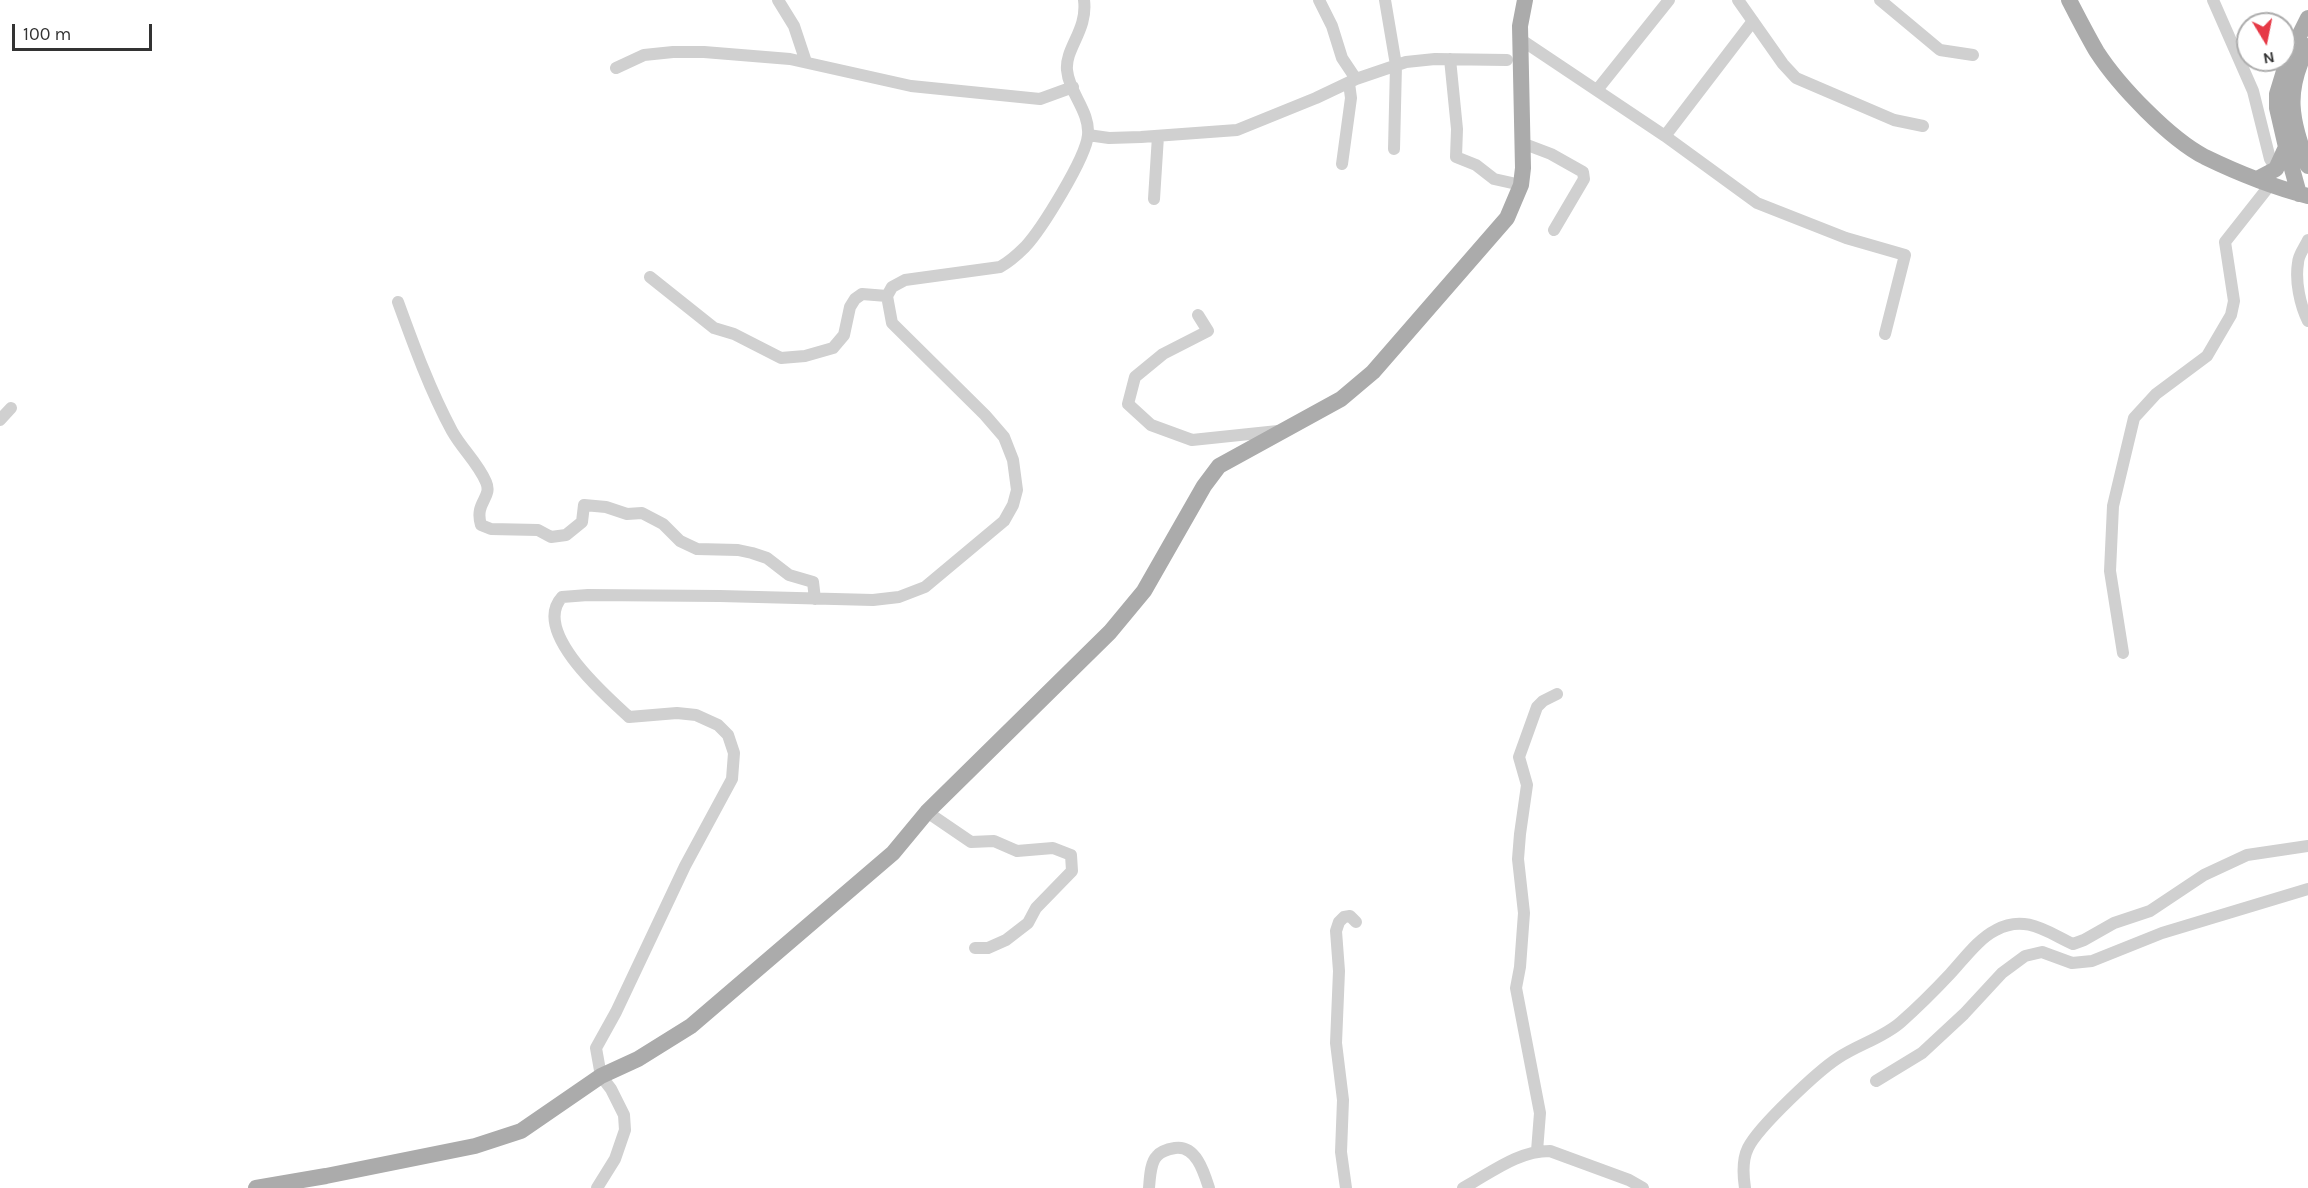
<!DOCTYPE html>
<style>
body{margin:0}
#map{position:relative;width:2308px;height:1188px;overflow:hidden;background:#fff;font-family:Karla,sans-serif}
canvas{display:block}
.north{position:absolute;left:2236px;top:12px;width:60px;height:60px;box-sizing:border-box;background:#fff;border:2px solid #adadad;border-radius:50%;rotate:170deg;font-size:16px;font-weight:700;line-height:24px;text-align:center;color:#333}
.north::after{content:'';display:block;margin:auto;width:21px;height:27px;background:#e63946;clip-path:polygon(50% 0,100% 100%,50% 72%,0 100%)}
.scale{position:absolute;left:12px;top:24px;width:140px;height:27px;box-sizing:border-box;border:3px solid #333;border-top:0;padding-left:8px;font-size:18px;line-height:21px;white-space:nowrap;color:#333;-webkit-text-stroke:4px #fff;paint-order:stroke}
</style>
<div id="map">
<canvas width="2308" height="1188"></canvas>
<div class="north">N</div>
<div class="scale">100 m</div>
</div>
<script>
const g = document.querySelector('canvas').getContext('2d');
g.lineJoin = 'round';
function stroke(path, color, width, dash) { g.strokeStyle = color; g.lineWidth = width; g.lineCap = dash ? 'butt' : 'round'; g.setLineDash(dash || []); g.stroke(path); }
const minor = new Path2D(`
 M778 0 794 26 806 62
 M1319 0 1332 26 1342 58 1356 79
 M1385 0 1396 65 1394 149
 M1738 0 1783 64 1796 78 1894 120 1923 126
 M1880 0 1940 50 1973 55
 M2213 0 2253 91 2270 159 2276 169
 M1520 39 1665 136 1757 203 1846 238 1905 255 1885 334
 M1450 59 1457 129 1456 157 1476 165 1494 179 1521 185
 M616 68 644 55 673 52H704L790 59 911 86 1040 99 1073 87
 M1597 90 1669 0
 M1088 135 1109 138 1141 137 1237 130 1316 98 1356 79 1406 62 1435 59 1507 60
 M1665 136 1753 21
 M1522 143 1551 154 1583 172 1584 179 1554 230
 M1342 164 1351 98 1349 83
 M1154 199 1158 136
 M2308 240C2305 247 2298 255 2298 263 2295 281 2300 305 2308 321
 M650 277 714 328 734 334 781 358 805 356 833 348 844 335 850 307 855 299 862 294 887 296
 M398 302C414 346 430 390 452 431 462 449 478 463 486 482 493 498 474 502 481 525L491 529 538 530 551 537 566 535 582 522 584 505 606 507 627 514 642 513 663 524 680 541 697 549 738 550 752 553 767 558 789 575 813 582 815 599
 M1198 315 1208 331 1163 354 1135 377 1128 404 1151 425 1192 440 1278 431
 M0 420 11 408
 M2123 653 2110 571 2113 506 2134 418 2156 394 2207 356 2231 315 2234 301 2225 242 2270 185
 M927 812 971 842 994 841 1017 851 1053 848 1071 855 1072 871 1036 908 1028 923 1006 940 988 948H975
 M1876 1081 1922 1053 1964 1014 2002 973 2025 956 2042 952 2072 963 2092 961 2162 933 2308 889
 M1537 1151 1540 1113 1516 988 1520 967 1524 913 1518 859 1520 834 1527 785 1519 757 1537 707 1543 701 1557 694
 M597 1188 615 1159 625 1130 624 1115 611 1089 601 1076 596 1048 616 1012 685 866 732 779 734 753 728 735 718 725 696 715 677 713 629 717C605 695 531 631 562 597L588 595 720 596 873 600 899 597 925 587 1004 521 1013 505 1017 490 1013 460 1004 437 985 415 892 323 887 296 892 287 905 280 1000 267C1009 262 1017 255 1025 247 1041 230 1086 158 1088 135 1090 111 1069 93 1067 70 1065 48 1088 30 1084 0
 M1149 1188C1150 1178 1150 1163 1157 1156 1161 1151 1169 1149 1175 1148 1196 1145 1204 1172 1209 1188
 M1346 1188 1341 1152 1343 1100 1336 1043 1339 971 1336 931 1339 922 1344 917 1350 916 1356 922
 M1463 1188C1491 1173 1517 1151 1550 1151L1629 1180 1643 1188
 M1745 1188C1743 1175 1742 1160 1748 1148 1758 1127 1818 1071 1838 1058 1859 1044 1883 1038 1901 1022 1918 1007 1935 990 1950 974 1964 959 1978 939 1996 930 2025 914 2047 932 2073 944L2084 940 2114 923 2150 911 2204 875 2247 855 2308 846`);
const major = new Path2D(`
 M2069 0C2078 17 2087 35 2097 52 2119 86 2170 139 2205 157 2238 173 2273 187 2308 196
 M2308 46C2284 93 2291 118 2308 166
 M2286 147 2299 194
 M2257 179 2276 169 2286 147 2277 108V94L2288 58 2308 18
 M256 1188 326 1176 475 1146 521 1131 601 1076 638 1059 691 1026 893 853 927 812 1110 632 1144 591 1204 486 1219 466 1341 399 1373 372 1507 218 1521 185 1523 168 1520 26 1525 0`);
stroke(minor, '#d0d0d0', 12);
stroke(major, '#ababab', 16);
</script>
